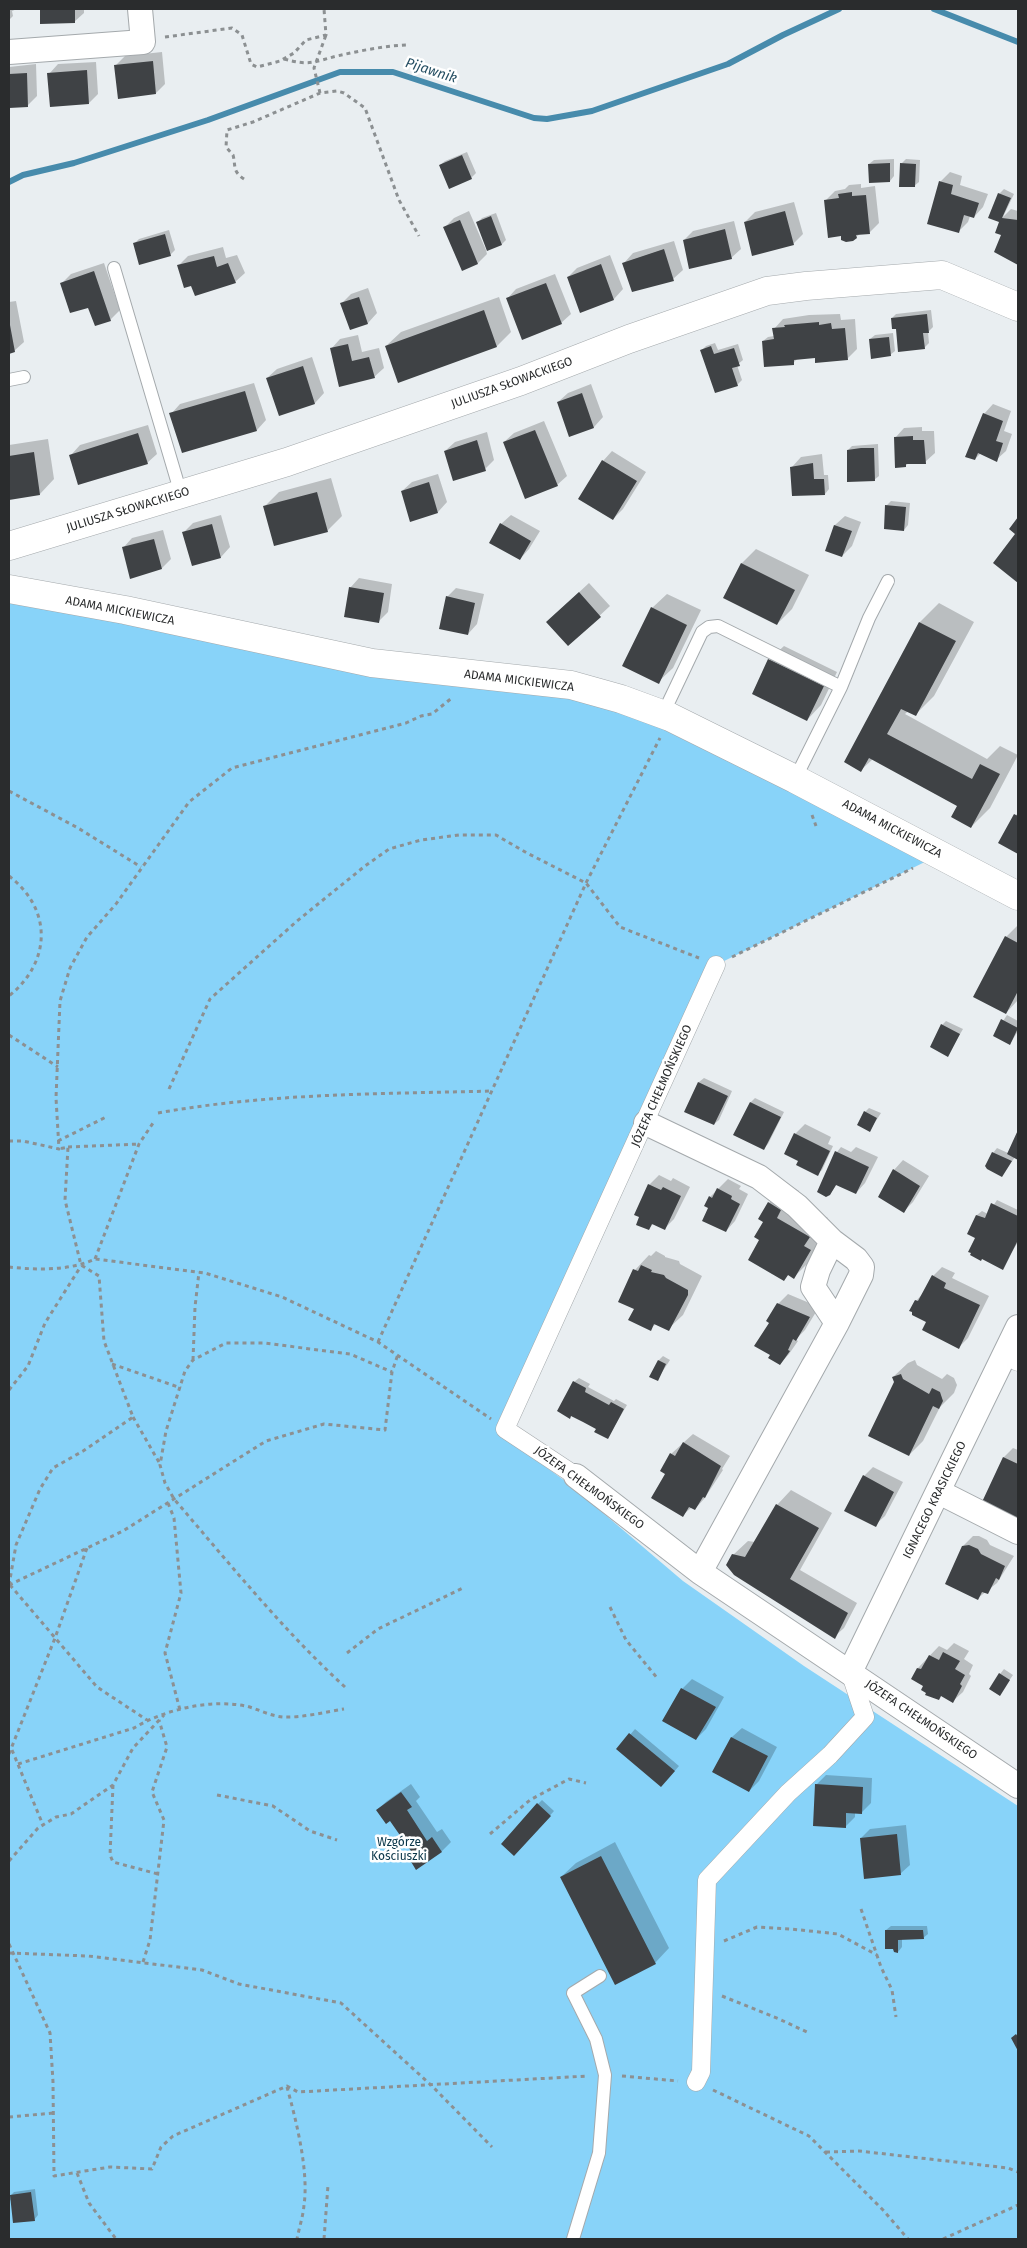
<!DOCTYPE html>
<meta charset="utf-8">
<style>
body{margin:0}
#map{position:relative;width:1027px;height:2248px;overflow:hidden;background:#e9eef1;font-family:"Fira Sans",sans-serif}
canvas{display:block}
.frame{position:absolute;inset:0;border:10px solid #2a2c2d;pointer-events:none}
</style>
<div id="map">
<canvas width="1027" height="2248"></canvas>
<div class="frame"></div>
</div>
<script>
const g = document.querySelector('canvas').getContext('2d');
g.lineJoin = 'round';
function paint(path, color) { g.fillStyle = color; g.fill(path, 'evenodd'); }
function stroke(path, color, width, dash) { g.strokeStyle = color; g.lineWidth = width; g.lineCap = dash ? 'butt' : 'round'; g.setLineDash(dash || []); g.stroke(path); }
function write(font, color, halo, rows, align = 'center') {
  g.font = font + ' "Fira Sans",sans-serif'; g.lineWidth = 5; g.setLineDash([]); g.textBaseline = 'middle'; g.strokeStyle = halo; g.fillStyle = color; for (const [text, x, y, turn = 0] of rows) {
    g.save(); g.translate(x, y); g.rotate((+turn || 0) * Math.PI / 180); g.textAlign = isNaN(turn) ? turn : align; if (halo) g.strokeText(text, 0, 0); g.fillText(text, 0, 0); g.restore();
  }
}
const green = new Path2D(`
 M9 602 571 685 941 854 716 965 505 1429 519 1447 569 1484 683 1581 804 1666 1018 1806V2239H9Z`);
const shadow = new Path2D(`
 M9 9H17L12 11 13 16 9 20Z
 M41 9H84V13L74 22 42 23Z
 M162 52 165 84 156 93 115 66 125 56Z
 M96 62 98 94 89 103 49 74 58 64Z
 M36 64 37 96 27 106 9 107V67Z
 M467 152 476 173 471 178 440 165 445 161Z
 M894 159V176L890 181 869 164 874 160Z
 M906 159 920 160 919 182 914 186 902 163Z
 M950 172 962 176 960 185 988 194 983 207 974 217 970 216 968 222 958 232 940 182Z
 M861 184V188L875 186 879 223 869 233 860 234 856 237 826 200 835 191 845 189 849 185Z
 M1004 189 1014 194 1003 217 1011 209 1018 211V263L996 252 1002 235 996 232 1002 217 999 194Z
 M794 202 803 234 793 244 745 222 755 212Z
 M469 211 486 250 488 249 477 223 482 218 496 213 506 240 502 244 486 250 487 254 478 263 462 270 445 227 454 218Z
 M734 221 741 249 731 258 684 240 693 231Z
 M169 230 175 250 170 255 135 243 139 239Z
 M674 241 683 270 673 279 624 263 633 253Z
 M223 247 226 258 237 255 245 273 235 282 192 284 179 265 188 256Z
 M610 255 623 289 614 299 581 311 568 277 577 268Z
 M104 263 120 310 110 320 89 306 62 283 71 274Z
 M555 274 571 314 561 323 507 299 516 289Z
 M368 288 377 313 368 323 350 329 342 303 351 294Z
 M499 297 511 332 497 346H386L401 332Z
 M16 301 24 342 14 351 9 352V302Z
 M931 310 933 327 928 332 929 343 924 348 897 327 892 318 896 314Z
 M840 314 841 320 855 319 857 349 847 359 816 357 798 358 793 363 763 341 768 337 774 336V329L783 319 809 315Z
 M893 333 895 351 890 355 870 339 875 335Z
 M358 335 362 352 379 348 384 368 374 377 331 349 340 339Z
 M715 343 718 350 738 344 743 360 737 365 742 380 737 385 702 350 706 346Z
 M312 357 324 393 315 403 279 414 267 378 277 369Z
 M254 383 266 420 257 430 171 414 180 404Z
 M591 384 603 417 594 427 570 435 558 402 568 393Z
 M993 404 1011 411 1004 431 1012 434 1006 451 996 460 981 453 975 459 984 414Z
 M544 421 567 476 557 485 504 442 514 433Z
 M148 425 157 454 147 463 71 455 80 445Z
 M922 427V431H934L935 453 925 462 909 463 905 466 895 438 904 428Z
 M487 432 494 460 485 469 445 451 455 442Z
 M48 439 54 479 40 494 9 498V445Z
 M878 444 879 476 874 480 848 450 852 446Z
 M612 451 646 472 623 509 613 519 603 461Z
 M822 454 824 475H828L829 489 825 494 792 467 801 457Z
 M438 474 447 502 438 512 402 491 412 482Z
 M331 478 342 516 327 531 265 506 279 492Z
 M891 501 910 503 908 525 904 530 886 506Z
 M221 515 230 547 221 557 184 532 193 523Z
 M511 515 540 531 529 549 520 559 501 524Z
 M845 516 861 522 852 546 842 556 826 550 835 525Z
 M1018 519V581L995 563 1017 534 1011 529Z
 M163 530 171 559 162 568 123 548 132 538Z
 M756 549 809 575 792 609 777 624 724 597 742 563Z
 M359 578 392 584 388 612 378 622 350 588Z
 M589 583 610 606 568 645 547 622Z
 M456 588 484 594 477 624 468 634 447 597Z
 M667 594 701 610 673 668 658 682 652 608Z
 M939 603 974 622 934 696 915 715 908 711 905 714 987 759 1000 746 1018 755 990 808 971 827 959 805 873 759 861 770 845 762 920 622Z
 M784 646 837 672 821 705 807 720 769 660Z
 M1018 812V852L1000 842Z
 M1018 925V1000L1006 1013V937Z
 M1007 1015 1018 1021V1031L1010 1044 994 1035Z
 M946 1021 963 1029 948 1055 942 1025Z
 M704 1078 732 1091 719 1120 714 1124 686 1111 699 1082Z
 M755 1098 784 1112 768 1144 764 1148 735 1134 751 1102Z
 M869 1108 881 1113 870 1130 865 1112Z
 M805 1124 831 1137 828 1144 833 1146 822 1170 817 1174 799 1160 795 1134Z
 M1018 1132V1159L1015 1157 1002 1176 993 1153 997 1148 1008 1153Z
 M841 1147 851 1152 856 1147 878 1157 865 1183 856 1193 837 1184 830 1194 837 1152Z
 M903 1160 929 1176 913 1202 904 1211 894 1170Z
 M659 1175 671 1181 673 1178 690 1187 674 1219 665 1228 654 1223 648 1229 641 1217 635 1214 649 1185Z
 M728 1179 741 1186 739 1189 748 1194 735 1221 726 1231 709 1208 710 1197Z
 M788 1184 799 1191 795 1199 828 1218 822 1227 829 1230 813 1258 794 1277 789 1274 784 1279 760 1240 769 1203Z
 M997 1200 1018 1210V1242L1002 1268 977 1237 969 1233 977 1215 982 1211 988 1214Z
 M656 1251 665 1256V1257L679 1261 680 1264 702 1276 683 1315 668 1329 656 1324 650 1329 635 1308V1270L649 1255 651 1256Z
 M942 1267 955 1273 952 1278 989 1296 968 1338 959 1347 927 1322 916 1301 924 1292 933 1276Z
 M788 1294 819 1307 805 1330 798 1337 796 1340 798 1341 789 1354 780 1364 772 1355 771 1322 778 1304Z
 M663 1356 670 1360 657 1380 659 1360Z
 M915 1360 917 1365 942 1379 947 1374 954 1378 957 1385 954 1393 940 1407 923 1441 909 1455 893 1377 908 1363Z
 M579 1378 590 1384 588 1387 614 1401 616 1399 627 1405 608 1437 597 1429 572 1415 574 1382Z
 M693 1434 730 1456 722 1469 723 1470 704 1499 695 1509 692 1507 683 1515 666 1474 671 1454Z
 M1013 1448 1018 1450V1518L983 1502 1004 1457Z
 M873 1467 903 1482 885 1516 875 1525 864 1476Z
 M791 1490 832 1513 800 1570 857 1603 844 1628 834 1637 735 1574 733 1555 748 1541 755 1542 777 1505Z
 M973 1536H979L987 1540 990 1545 1014 1556 997 1583 978 1598 963 1546Z
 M954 1643 969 1651 964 1659 973 1665 969 1674 971 1676 963 1692 953 1701 925 1685 918 1668 939 1646 947 1650Z
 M1004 1669 1013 1675 1000 1694V1674Z
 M692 1679 724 1697 706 1729 696 1739 664 1721 682 1689Z
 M742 1728 777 1747 759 1781 749 1791 713 1772 732 1737Z
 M635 1729 679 1766 666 1781 618 1749Z
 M826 1775 872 1778 871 1803 861 1813 855 1812V1817L845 1827 816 1785Z
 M411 1784 420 1797 416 1801 437 1832 442 1829 451 1842 442 1851 417 1868 412 1851 391 1819 377 1810 387 1801Z
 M542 1800 554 1811 519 1850 538 1804Z
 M906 1825 910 1865 900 1874 861 1838 870 1829Z
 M615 1842 669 1948 655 1963 561 1877 576 1863Z
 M891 1926H927L928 1934 923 1938H902V1947L898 1952 886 1930Z
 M35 2189 38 2215 34 2220 9 2199V2197L14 2192Z`);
const stream = new Path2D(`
 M934 9 1018 42
 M9 182 23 175 74 163 208 120 340 72H393L534 118 547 119 592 111 728 64 783 35 839 9`);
const building = new Path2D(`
 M40 9H75V23L40 24Z
 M153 61 156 94 118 99 114 65Z
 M87 70 89 104 50 107 47 73Z
 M27 73 28 107 9 108V74Z
 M462 155 472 179 449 189 439 165Z
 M890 163V182L869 183 868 164Z
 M900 163 916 164 915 187H899Z
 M939 181 953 185 951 194 979 203 974 218 964 215 959 233 927 224Z
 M852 192V196L866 195 870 234 856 235 857 238 853 241 846 242 841 240V236L828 238 824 200 839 198 838 194Z
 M998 193 1011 198 1002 218 1018 220V265L994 252 1001 235 995 233 999 222 988 218Z
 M785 211 794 245 752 256 744 222Z
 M491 216 502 245 487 251 476 222Z
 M460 220 478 264 462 271 443 227Z
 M725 229 732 259 689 269 683 240Z
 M165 234 171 256 139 265 133 243Z
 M664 249 674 281 632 292 622 263Z
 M214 256 217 267 228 263 236 283 195 296 191 286 184 288 177 265Z
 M601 264 614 300 580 313 567 277Z
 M94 271 111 321 95 326 88 308 70 313 60 283Z
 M546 283 562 324 522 340 506 298Z
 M359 297 368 324 350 330 340 303Z
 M484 310 497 347 398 383 385 346Z
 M927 314 929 333H923L925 349 898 352 896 329H892L891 318Z
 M819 322V325L831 323 832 329 845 328 848 360 815 363V358L794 360V365L764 367 762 341 774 339 772 328 785 327 784 325Z
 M10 325 15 352 9 354V326Z
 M889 337 891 356 871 359 869 339Z
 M348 344 352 361 369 357 375 378 339 387 330 348Z
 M711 346 714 354 734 348 740 366 732 368 738 386 715 393 700 350Z
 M303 366 315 404 279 416 266 378Z
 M245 391 257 431 182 453 169 413Z
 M582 393 594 428 569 437 557 402Z
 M983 413 1003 421 996 441 1003 443 997 462 978 453 975 460 965 457Z
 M535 430 558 486 525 499 503 442Z
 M138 433 148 464 78 485 69 455Z
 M913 436V440H924L926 464H906V467L895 468 894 437Z
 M477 440 486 471 453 481 444 451Z
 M861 448H874L875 481 847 482V450Z
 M34 452 40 495 9 500V456Z
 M602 460 637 481 613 520 578 499Z
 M813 463 814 479H824L825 495 792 496 790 467Z
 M429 482 438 513 410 522 401 491Z
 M317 492 328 532 274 546 263 506Z
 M885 505 906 507 904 531 884 529Z
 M1018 517V583L993 563 1015 534 1009 529Z
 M500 523 531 541 520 560 489 543Z
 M212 524 221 558 192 566 182 532Z
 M834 525 852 531 842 557 825 551Z
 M154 539 162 569 130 579 122 547Z
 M741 563 795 590 777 625 723 598Z
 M349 587 384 593 379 623 344 617Z
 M579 592 601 617 568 646 546 622Z
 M446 596 475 603 468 635 439 629Z
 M651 607 687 625 659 684 622 666Z
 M919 622 956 641 916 716 901 709 887 734 972 779 980 764 1000 774 971 828 951 817 957 806 869 758 861 772 844 762Z
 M768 659 824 686 807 721 752 694Z
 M1014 814 1018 816V854L998 843Z
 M1005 936 1018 943V991L1006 1014 973 997Z
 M1001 1019 1018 1028 1010 1045 993 1036Z
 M941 1024 960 1034 948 1057 930 1047Z
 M698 1082 728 1096 714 1125 684 1112Z
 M750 1102 781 1117 764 1150 733 1135Z
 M864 1111 877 1118 870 1132 857 1125Z
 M1018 1130V1160L1007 1154Z
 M794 1133 830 1151 818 1176 796 1165 798 1161 784 1154Z
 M835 1151 869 1167 856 1194 836 1185 830 1195 826 1197 817 1192Z
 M992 1152 1012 1161 1002 1177 987 1169 985 1166Z
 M893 1169 920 1186 904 1213 878 1197Z
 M648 1184 661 1190 663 1187 681 1196 665 1230 652 1224 649 1230 636 1225 639 1217 634 1215Z
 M717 1188 732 1196 731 1199 740 1204 726 1232 702 1221 708 1208 704 1206 709 1196 712 1198Z
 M768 1202 781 1210 777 1218 810 1237 804 1246 811 1250 794 1279 788 1275 784 1281 748 1260 759 1240 754 1237 763 1222 758 1219Z
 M991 1203 1018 1216V1240L1003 1270 982 1259 981 1261 970 1255 971 1253 968 1252 975 1238 967 1234 976 1215 985 1218Z
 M641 1265 652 1270 651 1272 664 1275 666 1278 688 1290V1295L669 1331 654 1324 651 1331 628 1320 634 1309 618 1302 633 1269 638 1271Z
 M932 1275 946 1283 944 1288 980 1305 959 1349 922 1330 926 1322 912 1315V1312L909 1311 915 1300 918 1301Z
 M777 1303 810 1317 796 1341 793 1339 788 1350 790 1351 780 1365 768 1358 770 1355 754 1346 769 1323 766 1321Z
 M658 1360 666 1364 658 1381 649 1377Z
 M901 1374 903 1379 929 1394 932 1388 940 1392 943 1401 939 1409 933 1406 909 1456 868 1436 894 1382 892 1377Z
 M573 1381 586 1388 585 1392 609 1405 611 1402 624 1409 608 1439 594 1432 596 1429 583 1422 571 1416 570 1419 557 1411Z
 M683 1442 721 1466 705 1498 703 1497 695 1510 689 1507 683 1517 651 1498 665 1474 660 1471 670 1453 675 1456Z
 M1003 1457 1018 1464V1519L982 1502Z
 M863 1475 894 1492 876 1527 844 1511Z
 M776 1504 819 1528 790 1579 848 1613 835 1639 734 1575 726 1565 732 1554 745 1557Z
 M969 1545 978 1549 981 1554 1005 1566 999 1580 996 1578 988 1594 982 1592 978 1600 945 1584 962 1546Z
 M943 1652 960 1661 955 1669 965 1675 960 1684 962 1686 953 1703 941 1696 939 1700 925 1695 926 1693 921 1690 923 1686 911 1679 917 1668 921 1669 929 1655 939 1660Z
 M999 1673 1010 1680 1000 1696 989 1689Z
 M681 1688 716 1707 696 1740 662 1721Z
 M629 1733 675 1771 661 1787 616 1749Z
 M731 1737 768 1756 749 1792 712 1772Z
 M815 1784 863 1787 862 1814 846 1813V1828L813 1826Z
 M401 1792 412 1807 407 1810 427 1841 432 1837 442 1852 416 1870 407 1855 411 1851 390 1821 386 1824 376 1810Z
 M537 1803 551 1816 514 1856 501 1844Z
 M897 1834 901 1875 864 1879 860 1838Z
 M601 1856 656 1964 615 1985 560 1877Z
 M885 1930H923L924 1939 898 1940V1953L894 1952 893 1949H885Z
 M1016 2034 1018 2037V2051L1011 2038Z
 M31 2192 35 2221 13 2223 10 2195Z`);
const path = new Path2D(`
 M165 37 232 28 242 35 251 64 257 67 280 61 294 53 306 40 326 35 324 9
 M284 59C310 66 313 62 337 56 359 51 383 46 406 45
 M320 93 314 68 326 35
 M244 179C232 171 236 166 233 155L226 147 227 130 253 122 320 93 337 91 344 93 365 108 399 200 419 236
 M9 791 78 828 141 867
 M812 815 816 826
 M9 876C53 910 51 962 9 996
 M732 957 913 868
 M9 1035 58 1067
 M169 1089 210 999 297 921 365 866 389 849 421 840 459 835H496L527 853 586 883 620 927 699 958
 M158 1113C268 1093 381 1094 493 1091
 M9 1141H23L59 1149 56 1098 60 1001 70 968 87 937 116 904 189 802 232 768 406 723 421 716 432 714 453 697
 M58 1141 108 1116
 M68 1147 139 1144
 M95 1259 139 1144 153 1123
 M9 1267C37 1270 69 1271 95 1259L205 1273 282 1297 378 1342 491 1419
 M378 1342 586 883 660 738
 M193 1360 195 1307 199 1272
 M112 1364 181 1388
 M9 1390 28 1366 45 1323 81 1266
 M133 1417 160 1464
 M168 1503 174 1518 181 1593 165 1653 180 1710
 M9 1585 16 1545 40 1489 53 1468 83 1451 133 1417 104 1341 99 1276 81 1265 65 1200 68 1147 59 1149
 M9 1585 123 1531 266 1441 324 1424 385 1430 392 1372 398 1354
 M10 1585 97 1687 147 1720
 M610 1607 626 1640 658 1679
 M347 1653 378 1629 463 1588
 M345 1687C283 1630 229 1563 174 1499L165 1483 160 1465 166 1431 185 1371 193 1360 226 1343H264L350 1354 392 1372
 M12 1750 43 1825
 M9 1754 55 1638 87 1548
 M18 1764 134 1728C166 1709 209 1699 246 1706 258 1709 270 1716 283 1717 302 1718 325 1712 344 1709
 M113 1785 110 1855 113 1862 158 1874
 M217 1795 273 1806 310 1831 337 1840
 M490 1834 530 1800 569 1779 586 1783
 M9 1861 38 1828 56 1817 71 1814 113 1785 133 1748 164 1715
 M861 1909 881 1967 892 1990 896 2017
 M724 1941 757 1927 791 1929 838 1934 877 1955
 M9 1944 50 2033 53 2082 54 2176 110 2167 152 2169 161 2147 173 2136 287 2086 298 2092 588 2076
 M9 1953 88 1956 202 1970 239 1984 341 2003 432 2086 492 2147
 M143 1962 150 1940 164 1820 152 1792 167 1747 159 1720
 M722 1996 779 2019 809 2033
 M622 2076 678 2081
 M287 2087C296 2120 309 2171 304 2205 303 2217 299 2228 297 2239
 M713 2090 809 2136 883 2210 908 2239
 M9 2117 54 2113
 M826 2152 859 2151 1008 2168 1018 2172
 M77 2173 89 2203 116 2239
 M324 2239 328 2185
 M943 2239 1018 2205`);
const service = new Path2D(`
 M114 268 181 494
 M9 380 24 377
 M841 687 869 618 888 581
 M663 714 702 632 709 627 718 626 841 687 795 779
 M573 2239 599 2153 605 2075 596 2039 573 1993 600 1976`);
const pedestrian = new Path2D(`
 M1005 1355 1018 1362
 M576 1476 505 1429 716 965
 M696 2082 701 2072 707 1880 788 1793 830 1755 865 1717 850 1672`);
const minor = new Path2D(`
 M9 52 143 42 140 9
 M646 1123 759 1177 797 1206 832 1241 856 1259 862 1267 861 1275 837 1323 700 1572
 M832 1241 818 1270 813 1287 837 1323
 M576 1476 700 1572 1018 1786
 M939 1492 1018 1532
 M850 1672 1018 1327`);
const tertiary = new Path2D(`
 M9 546 287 462 521 381 629 339 767 291 806 286 942 275 1018 307
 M9 589 125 610 372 663 571 685 621 699 670 717 795 779 1018 896`);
const streetNames = [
 ["JULIUSZA SŁOWACKIEGO",512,383,-20],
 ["JULIUSZA SŁOWACKIEGO",128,510,-17],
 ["ADAMA MICKIEWICZA",120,611,11],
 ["ADAMA MICKIEWICZA",519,681,7],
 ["ADAMA MICKIEWICZA",892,829,28],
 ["JÓZEFA CHEŁMOŃSKIEGO",662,1086,-66],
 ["JÓZEFA CHEŁMOŃSKIEGO",589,1488,36],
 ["IGNACEGO KRASICKIEGO",935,1500,-64],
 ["JÓZEFA CHEŁMOŃSKIEGO",921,1720,34]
];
const parkNames = [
 ["Wzgórze",399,1843],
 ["Kościuszki",399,1857]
];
const waterNames = [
 ["Pijawnik",431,71,18]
];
paint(green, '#88d3f9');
paint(shadow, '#0003');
stroke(stream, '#478bac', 6);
paint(building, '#3f4245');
stroke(service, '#a4a9ac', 14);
stroke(pedestrian, '#a4a9ac', 19);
stroke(minor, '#a4a9ac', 26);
stroke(tertiary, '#a4a9ac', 29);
stroke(path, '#8c9092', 3, [4, 4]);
stroke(service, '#fff', 12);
stroke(pedestrian, '#fff', 18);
stroke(minor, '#fff', 24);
stroke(tertiary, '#fff', 28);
write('12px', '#2a2c2d', '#fff', streetNames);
write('12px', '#0a3649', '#fff', parkNames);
write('italic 14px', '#275064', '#fff', waterNames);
</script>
